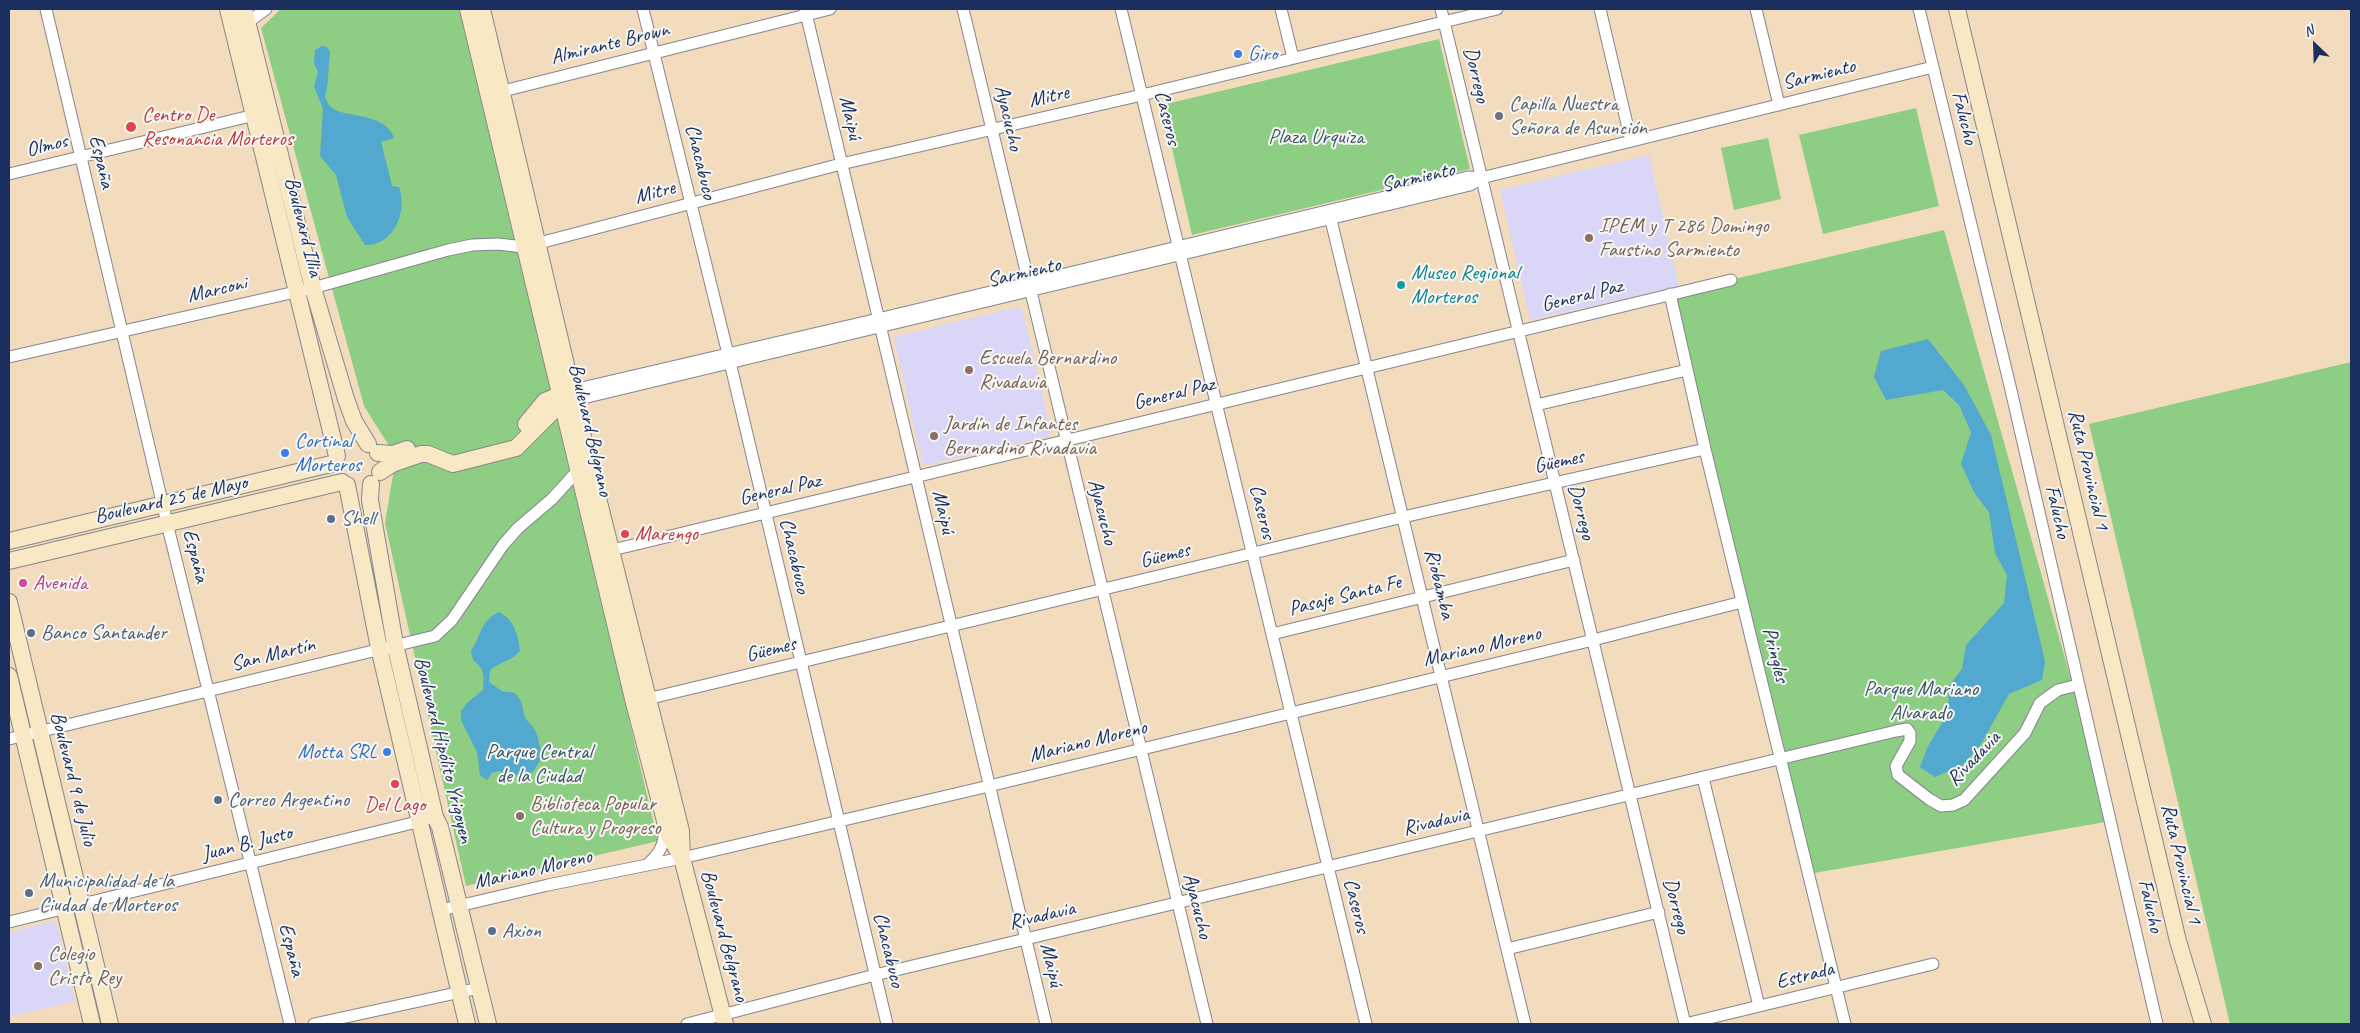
<!DOCTYPE html>
<meta charset="utf-8">
<style>
body{margin:0}
#map{position:relative;width:2360px;height:1033px;overflow:hidden;background:#f2dcbd;font-family:Caveat,sans-serif}
canvas{display:block}
.frame{position:absolute;inset:0;border:10px solid #1b2f5e;pointer-events:none}
.north{position:absolute;left:2290px;top:20px;width:50px;height:50px;-webkit-text-stroke:4px #f6f6f2;paint-order:stroke;rotate:336deg;font-size:14px;font-weight:700;line-height:20px;text-align:center;color:#1b2f5e}
.north::after{content:'';display:block;margin:auto;width:18px;height:22px;background:#1b2f5e;clip-path:polygon(50% 0,100% 100%,50% 72%,0 100%)}
</style>
<div id="map">
<canvas width="2360" height="1033"></canvas>
<div class="frame"></div>
<div class="north">N</div>
</div>
<script>
const g = document.querySelector('canvas').getContext('2d');
g.lineJoin = 'round';
function paint(path, color) { g.fillStyle = color; g.fill(path, 'evenodd'); }
function stroke(path, color, width, dash) { g.strokeStyle = color; g.lineWidth = width; g.lineCap = dash ? 'butt' : 'round'; g.setLineDash(dash || []); g.stroke(path); }
function write(font, color, halo, rows, align = 'center') {
  g.font = font + ' Caveat,sans-serif'; g.lineWidth = 4; g.setLineDash([]); g.textBaseline = 'middle'; g.strokeStyle = halo; g.fillStyle = color; for (const [text, x, y, turn = 0] of rows) {
    g.save(); g.translate(x, y); g.rotate((+turn || 0) * Math.PI / 180); g.textAlign = isNaN(turn) ? turn : align; if (halo) g.strokeText(text, 0, 0); g.fillText(text, 0, 0); g.restore();
  }
}
const built = new Path2D(`
 M1649 155 1679 286 1530 320 1500 190Z
 M1017 307 1023 311 1051 432 1050 436 928 465 922 463 894 337Z
 M56 921 75 1001 9 1017V932Z`);
const green = new Path2D(`
 M281 9H459L658 841 466 886 385 523 396 457 364 406 261 28Z
 M1439 39 1470 169 1192 235 1162 105Z
 M1916 108 1939 206 1823 234 1799 135Z
 M1768 138 1781 199 1734 210 1721 148Z
 M1944 230 2111 821 1809 874 1670 294Z
 M2351 362V1024H2230L2089 424Z`);
const water = new Path2D(`
 M322 46 327 47 330 52C328 67 329 82 325 97 327 100 328 105 331 107 341 118 385 111 394 138L381 142 392 186 399 187C408 211 394 246 365 245L347 217 336 175 320 156 323 109 314 86 318 72 314 63 315 50Z
 M1928 339 1964 385 1991 435 2045 661 2042 680 2009 694 1981 744 1963 765 1935 777 1920 767 1928 746 1948 713 1949 686 1962 669 1966 645 2004 603 2007 575 1995 553 1989 512 1975 494 1961 464 1971 432 1959 405 1943 390 1886 400 1874 377 1881 351Z
 M499 612C514 619 518 635 520 651 512 661 500 662 490 670L489 682 502 691 515 693C526 705 521 710 526 719 529 723 533 726 536 732 539 739 539 747 543 755L533 772 509 776 499 771 492 773 487 780 480 775 477 752 461 720V711L467 703 483 690C484 676 485 669 473 660L471 651C482 634 480 621 499 612Z`);
const street = new Path2D(`
 M46 9 167 523 290 1024
 M643 9 728 354 887 1024
 M805 9 1046 1024
 M963 9 1207 1024
 M1121 9 1366 1024
 M1281 9 1293 58
 M1441 9 1685 1024
 M1600 9 1631 141
 M1756 9 1779 105
 M1919 9 2010 386 2157 1024
 M243 24 247 23 266 9
 M495 93 830 9
 M9 174 259 114
 M1329 212 1525 1024
 M1670 294 1705 449 1845 1024
 M9 357 313 288 448 250 472 245 498 244 524 247 841 164 1142 95 1497 9
 M573 390 878 319 1468 177 1481 178
 M575 400 1470 185 1481 178 1933 67
 M1536 405 1687 370
 M604 552 1731 280
 M1272 634 1574 560
 M643 700 1403 517 1705 449
 M9 739 435 636 452 620 503 545 518 528 552 499 581 467
 M1703 778 1759 1006
 M648 864C660 853 664 845 665 829
 M441 910 548 885 682 858 989 786 1593 640 1742 602
 M9 922 425 820
 M1507 949 1659 912
 M314 1024 479 988
 M687 1024 875 975 1896 731 1907 729 1910 733V741L1896 766 1898 775 1929 799 1941 806 1953 805 1964 800 2025 733 2040 703 2058 690 2078 685
 M1685 1024 1933 964`);
const secondary = new Path2D(`
 M228 9 337 456
 M244 9 313 288 346 399 354 421 368 444
 M468 9 634 703 669 836 681 856
 M482 9 588 458 681 831 682 858 725 1024
 M1957 9 2178 941 2203 1024
 M526 424 545 401 571 391
 M378 453 393 454 407 449
 M380 472 392 464 421 454H428L453 464 516 448 556 408 572 401
 M371 484 370 500 395 644 435 817 440 827 488 1024
 M347 485 379 648 467 1024
 M9 541 335 463
 M9 561 342 482
 M9 602 110 1024
 M9 676 92 1024`);
const markers = [
 [1238,54,5,"#3f7fe0"],
 [1499,116,5,"#6b7280"],
 [131,127,6,"#e0444e"],
 [1589,238,5,"#8d6e63"],
 [1401,285,5,"#0f9aa8"],
 [969,370,5,"#8d6e63"],
 [934,436,5,"#8d6e63"],
 [285,453,5,"#3f7fe0"],
 [331,519,5,"#5c6f8a"],
 [625,534,5,"#e0444e"],
 [23,583,5,"#d1479c"],
 [31,633,5,"#5c6f8a"],
 [387,752,5,"#3f7fe0"],
 [395,784,5,"#e0444e"],
 [218,800,5,"#5c6f8a"],
 [520,816,5,"#8d6e63"],
 [29,893,5,"#5c6f8a"],
 [492,931,5,"#5c6f8a"],
 [38,966,5,"#8d6e63"]
];
const streetNames = [
 ["Almirante Brown",610,44,-14],
 ["Dorrego",1476,75,77],
 ["Sarmiento",1819,75,-14],
 ["Mitre",1049,97,-13],
 ["Maipú",850,118,77],
 ["Ayacucho",1008,118,77],
 ["Caseros",1167,118,76],
 ["Falucho",1964,118,76],
 ["Olmos",47,146,-14],
 ["España",101,162,77],
 ["Chacabuco",700,162,76],
 ["Sarmiento",1418,178,-13],
 ["Mitre",655,193,-15],
 ["Boulevard Illia",303,227,76],
 ["Sarmiento",1024,273,-13],
 ["Marconi",217,290,-13],
 ["General Paz",1582,296,-14],
 ["General Paz",1174,394,-14],
 ["Boulevard Belgrano",590,430,77],
 ["Güemes",1559,462,-12],
 ["Ruta Provincial 1",2088,470,77],
 ["General Paz",780,490,-13],
 ["Boulevard 25 de Mayo",171,500,-13],
 ["Maipú",943,512,77],
 ["Ayacucho",1102,512,76],
 ["Caseros",1262,512,76],
 ["Dorrego",1581,512,76],
 ["Falucho",2057,512,77],
 ["España",195,556,76],
 ["Chacabuco",794,556,77],
 ["Güemes",1165,556,-14],
 ["Riobamba",1439,584,76],
 ["Pasaje Santa Fe",1345,596,-14],
 ["Mariano Moreno",1482,647,-13],
 ["Güemes",771,650,-14],
 ["San Martín",273,655,-14],
 ["Pringles",1775,655,76],
 ["Mariano Moreno",1088,742,-14],
 ["Boulevard Hipólito Yrigoyen",443,750,76],
 ["Rivadavia",1974,759,-46],
 ["Boulevard 9 de Julio",73,779,76],
 ["Rivadavia",1436,822,-13],
 ["Juan B. Justo",247,844,-14],
 ["Ruta Provincial 1",2181,864,77],
 ["Mariano Moreno",533,870,-13],
 ["Ayacucho",1197,906,76],
 ["Caseros",1356,906,76],
 ["Dorrego",1676,906,76],
 ["Falucho",2150,906,77],
 ["Rivadavia",1042,916,-13],
 ["Boulevard Belgrano",724,936,75],
 ["España",291,950,76],
 ["Chacabuco",888,950,76],
 ["Maipú",1051,965,77],
 ["Estrada",1805,976,-14]
];
const shopNames = [
 ["Giro",1248,54],
 ["Cortinal",295,441],
 ["Morteros",295,465],
 ["Motta SRL",377,752,"right"]
];
const worshipNames = [
 ["Capilla Nuestra",1509,104],
 ["Señora de Asunción",1509,128]
];
const healthNames = [
 ["Centro De",142,115],
 ["Resonancia Morteros",142,139],
 ["Marengo",635,534],
 ["Del Lago",395,805,"center"]
];
const parkNames = [
 ["Plaza Urquiza",1316,137],
 ["Parque Mariano",1921,689],
 ["Alvarado",1921,713],
 ["Parque Central",539,752],
 ["de la Ciudad",539,776]
];
const educationNames = [
 ["IPEM y T 286 Domingo",1599,226],
 ["Faustino Sarmiento",1599,250],
 ["Escuela Bernardino",979,358],
 ["Rivadavia",979,382],
 ["Jardín de Infantes",944,424],
 ["Bernardino Rivadavia",944,448],
 ["Biblioteca Popular",530,804],
 ["Cultura y Progreso",530,828],
 ["Colegio",48,954],
 ["Cristo Rey",48,978]
];
const cultureNames = [
 ["Museo Regional",1411,273],
 ["Morteros",1411,297]
];
const serviceNames = [
 ["Shell",341,519],
 ["Banco Santander",41,633],
 ["Correo Argentino",228,800],
 ["Municipalidad de la",39,881],
 ["Ciudad de Morteros",39,905],
 ["Axion",502,931]
];
const hotelNames = [
 ["Avenida",33,583]
];
paint(built, '#d9d6f7');
paint(green, '#8dcd84');
paint(water, '#53a8cf');
stroke(street, '#86868e', 13);
stroke(secondary, '#86868e', 18);
stroke(street, '#fff', 11);
stroke(secondary, '#f8e8c3', 16);
for (const [x, y, r, color] of markers) { const dot = new Path2D(); dot.arc(x, y, r, 0, 2 * Math.PI); g.fillStyle = color; g.fill(dot); stroke(dot, '#f6f6f2', 2); }
write('21px', '#1b2f5e', '#f6f6f2', streetNames);
write('21px', '#366cbe', '#f6f6f2', shopNames, 'left');
write('21px', '#5b616d', '#f6f6f2', worshipNames, 'left');
write('21px', '#be3a42', '#f6f6f2', healthNames, 'left');
write('21px', '#385668', '#f6f6f2', parkNames);
write('21px', '#785e54', '#f6f6f2', educationNames, 'left');
write('21px', '#0d838f', '#f6f6f2', cultureNames, 'left');
write('21px', '#4e5e75', '#f6f6f2', serviceNames, 'left');
write('21px', '#b23c85', '#f6f6f2', hotelNames, 'left');
</script>
